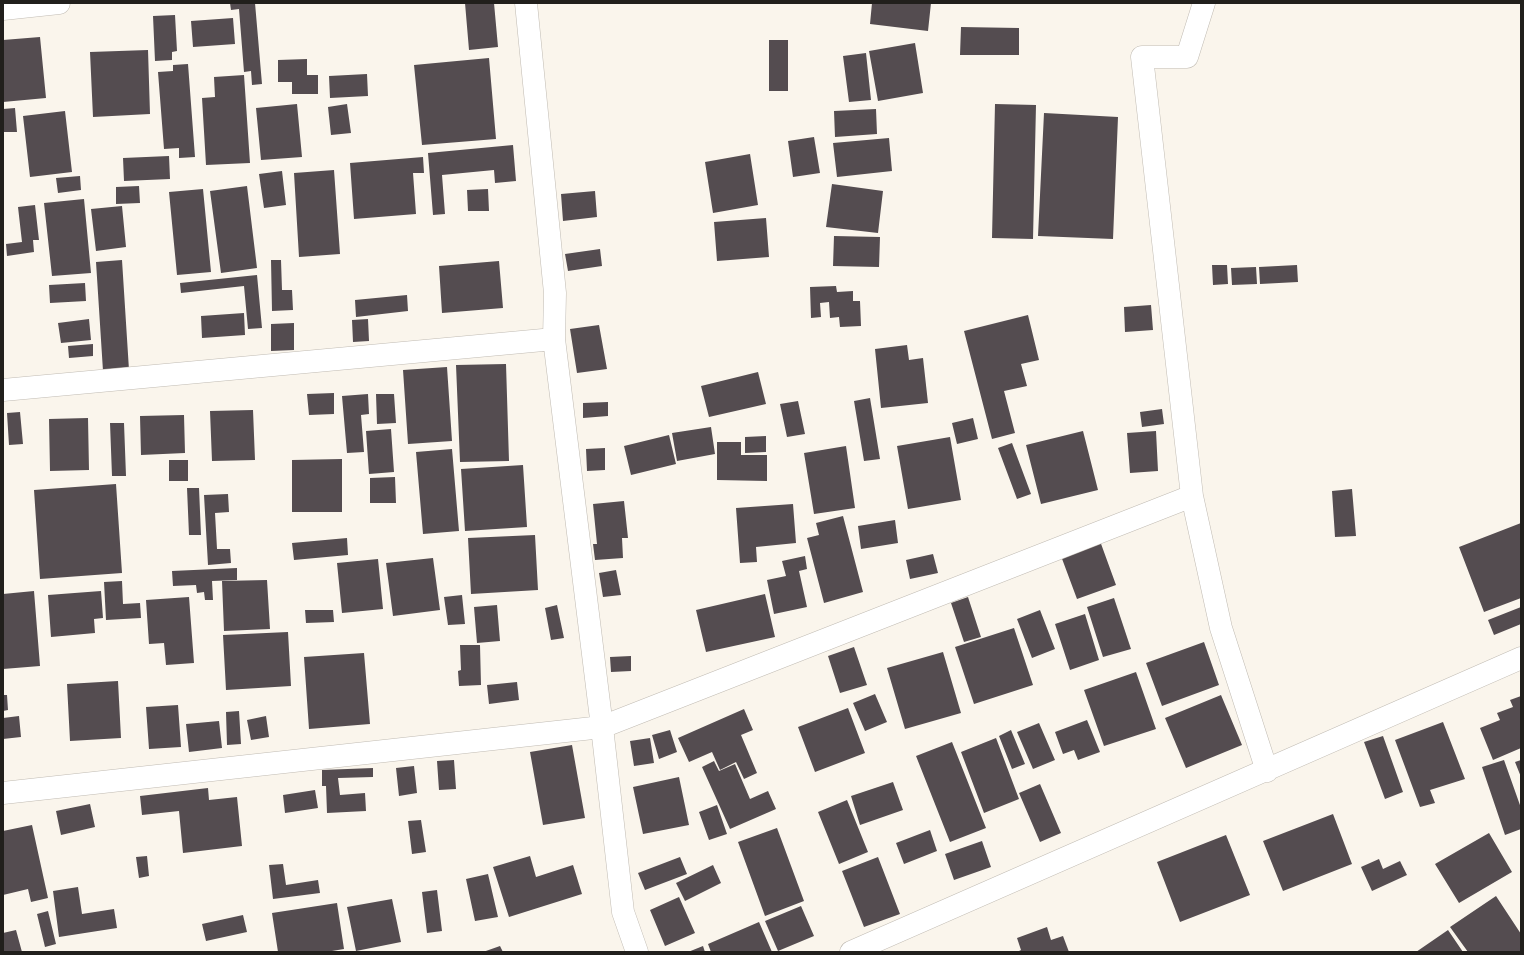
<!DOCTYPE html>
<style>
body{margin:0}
#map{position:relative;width:1524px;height:955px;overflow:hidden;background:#faf5ec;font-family:"Source Sans 3",sans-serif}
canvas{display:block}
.frame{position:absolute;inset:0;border:4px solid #211f1c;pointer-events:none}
</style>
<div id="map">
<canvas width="1524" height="955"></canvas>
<div class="frame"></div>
</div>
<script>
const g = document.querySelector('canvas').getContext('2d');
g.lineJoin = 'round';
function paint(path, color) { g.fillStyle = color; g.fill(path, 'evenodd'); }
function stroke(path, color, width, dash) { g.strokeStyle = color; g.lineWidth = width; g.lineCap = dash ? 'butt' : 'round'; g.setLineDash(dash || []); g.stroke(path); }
const building = new Path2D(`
 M230 3H255L262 84 252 85 251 71 244 72 239 9 231 10Z
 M465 3H494L498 47 469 50Z
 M872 3H931L928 31 870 24Z
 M175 15 177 51 172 52V60L155 61 153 16Z
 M233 18 235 44 193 47 191 21Z
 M961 27 1019 28V55H960Z
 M40 37 46 98 3 102V40Z
 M769 40H788V91H769Z
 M915 43 923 93 878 101 869 51Z
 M148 50 150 114 93 117 90 52Z
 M866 53 871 100 849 102 843 56Z
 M489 58 496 139 422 145 414 65Z
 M307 59V75H318V94H292V82H278V60Z
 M188 64 195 157 179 158V148L164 149 158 72 173 71V65Z
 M367 74 368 96 330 98 329 76Z
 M244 75 250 163 206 165 202 98 215 97 214 77Z
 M297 104 302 157 261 160 256 108Z
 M347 104 351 133 331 135 328 107Z
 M995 104 1036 105 1033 239 992 238Z
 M15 108 17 132H3V109Z
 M876 109 877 134 835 137 834 111Z
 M65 111 72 172 30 177 23 116Z
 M1044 113 1118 117 1113 239 1038 236Z
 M814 137 820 173 793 177 788 141Z
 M889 138 892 171 837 177 833 143Z
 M513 145 516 181 495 183 494 170 442 175 445 214 433 215 428 153Z
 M750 154 758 205 713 213 705 162Z
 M169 156 170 179 124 181 123 158Z
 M423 157 424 173H413L416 214 354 219 350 163Z
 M334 170 340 254 299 257 294 173Z
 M282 171 286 205 264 208 259 174Z
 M80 176 81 190 58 193 56 178Z
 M832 184 883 191 878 233 826 227Z
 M139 186 140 203 116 204V187Z
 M247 186 257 268 221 273 210 191Z
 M203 189 211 272 177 275 169 192Z
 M488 189 489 211H468L467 190Z
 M595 191 597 217 563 221 561 194Z
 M84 199 91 273 52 276 44 203Z
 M35 205 39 240H33L34 252 7 256 6 244 22 242 18 207Z
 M122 206 126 247 96 251 91 209Z
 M766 218 769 257 717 261 714 222Z
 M834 236 880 237 879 267 833 266Z
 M600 249 602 266 568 271 565 254Z
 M122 260 129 370 103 371 96 262Z
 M271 260H281L282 290H292L293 310 272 311Z
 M499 261 503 308 442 313 439 266Z
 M1212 265H1227L1228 284 1213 285Z
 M1297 265 1298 282 1260 284 1259 267Z
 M1256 267 1257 284 1232 285 1231 268Z
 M257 275 262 328 248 329 244 286 181 293 180 283Z
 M85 283 86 301 50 303 49 285Z
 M836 286 837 292 853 291V301H860L861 326 840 327 839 317 830 318 829 302 820 303 821 317 811 318 810 287Z
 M407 295 408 311 356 317 355 300Z
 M1151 305 1153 330 1125 332 1124 307Z
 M244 313 245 335 202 338 201 316Z
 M1028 315 1039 360 1021 364 1027 386 1004 391 1015 433 992 439 964 331Z
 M89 319 91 340 61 343 58 323Z
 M368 319 369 341 353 342 352 320Z
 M294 323V350L271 351V324Z
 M599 325 607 369 577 373 570 329Z
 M93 344V356L69 358 68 346Z
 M907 345 909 360 923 358 928 403 881 408 875 349Z
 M506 364 509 461 460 462 456 365Z
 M447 367 452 441 408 444 403 370Z
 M758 372 766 404 709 417 701 386Z
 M334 393V414L309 415 307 394Z
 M368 394 369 414 361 415 364 452 347 453 342 396Z
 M376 394H394L396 423 377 424Z
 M870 398 880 459 864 461 854 401Z
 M798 401 805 434 787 437 780 404Z
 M608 402V416L583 418V403Z
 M1162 409 1164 424 1142 427 1140 412Z
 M253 410 255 460 212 461 210 411Z
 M20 412 23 444 9 445 7 413Z
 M184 415 185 453 141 455 140 416Z
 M88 418 89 470 50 471 49 419Z
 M973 418 978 439 957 444 952 423Z
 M110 423H124L126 476H112Z
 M711 427 715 454 677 461 672 433Z
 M391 429 394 472 369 474 366 431Z
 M1083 431 1098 490 1041 504 1026 445Z
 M1156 431 1158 471 1130 473 1127 433Z
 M669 435 676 464 631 475 624 446Z
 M766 436V452L745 453V437Z
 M950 437 961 500 908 509 897 446Z
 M717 442H741V455H767V481L717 480Z
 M1012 443 1031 494 1017 499 998 448Z
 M846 446 855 508 814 514 804 453Z
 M605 448V470L587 471 586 449Z
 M452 449 459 531 423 534 416 452Z
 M342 459V512H292V460Z
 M169 460H188V481H169Z
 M523 465 527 527 465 531 461 469Z
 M395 477 396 503H370V478Z
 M116 484 122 573 40 579 34 490Z
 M187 488H199L201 535H189Z
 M1352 489 1356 536 1335 537 1332 491Z
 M228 494 229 512 215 513 217 549H230L231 563 208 565 204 495Z
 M624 501 628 538H622L623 558 595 560 593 544H597L593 504Z
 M793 504 796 543 756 547 757 562 740 563 736 508Z
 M843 516 863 592 824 603 807 538 819 535 816 523Z
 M895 520 898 543 861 549 858 526Z
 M1521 523V598L1484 612 1459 547Z
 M535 535 538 590 471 594 468 538Z
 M347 538 348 555 294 560 292 543Z
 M1100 541 1116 585 1077 599 1061 556Z
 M933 554 938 573 910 579 906 560Z
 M805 556 807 569 799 571 807 607 774 614 767 580 786 576 782 561Z
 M433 558 440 610 393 616 386 563Z
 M378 559 383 609 342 613 337 563Z
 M237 568V580L212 581 213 600H205L204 592 197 593 196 585 173 586 172 571Z
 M616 570 621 595 603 597 599 573Z
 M267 580 270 629 224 631 222 581Z
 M122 581 123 604 140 603 141 618 106 620 104 582Z
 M34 591 40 666 3 669V594Z
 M101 591 103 618 94 619 95 633 51 637 48 595Z
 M765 594 775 637 706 652 696 610Z
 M462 595 465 624 448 625 444 597Z
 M189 597 194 663 166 665 164 643 149 644 146 600Z
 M968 597 981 637 964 642 951 603Z
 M1114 598 1131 649 1103 657 1087 607Z
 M497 605 500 641 477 643 474 607Z
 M557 605 564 638 551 640 545 608Z
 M1521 607V624L1494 635 1488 620Z
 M305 610H333L334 622 306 623Z
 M1040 610 1055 649 1032 658 1017 619Z
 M1085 614 1099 660 1070 670 1055 624Z
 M1014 628 1033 685 974 704 955 647Z
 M288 632 291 686 226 690 223 635Z
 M1204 642 1219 685 1162 706 1146 663Z
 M460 645H480L481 685 459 686 458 671 461 670Z
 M854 647 867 685 840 693 828 656Z
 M943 652 961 713 905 729 887 668Z
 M364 653 370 724 309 729 304 657Z
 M631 656V671L611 672 610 657Z
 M1136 672 1156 729 1104 746 1084 690Z
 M118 681 121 738 70 741 67 684Z
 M517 682 519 700 489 704 487 685Z
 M875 694 887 722 865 731 853 703Z
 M3 695H7L8 710 3 711Z
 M1221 695 1242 745 1186 768 1165 718Z
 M1521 696V748L1493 760 1480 728 1500 720 1497 713 1513 707 1510 700Z
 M178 705 181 747 149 749 146 707Z
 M848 708 865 753 815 772 798 727Z
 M744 709 753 730 741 735 757 773 744 779 736 762 720 770 712 752 689 762 678 738Z
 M239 711 241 744 227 745 226 712Z
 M19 716 21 737 3 739V718Z
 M266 716 269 737 251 740 247 720Z
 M1087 720 1100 752 1078 760 1074 750 1063 754 1055 732Z
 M219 721 222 748 189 752 186 724Z
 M1443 722 1465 779 1430 790 1435 803 1420 807 1395 740Z
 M1039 723 1055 760 1033 769 1017 732Z
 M670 730 677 752 659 759 652 735Z
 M1011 730 1025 764 1012 769 999 736Z
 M1383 736 1403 792 1385 799 1364 742Z
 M650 738 654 763 634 766 630 741Z
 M996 738 1019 799 984 813 961 752Z
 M952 742 986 828 950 842 916 756Z
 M572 745 585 818 543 825 530 752Z
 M454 760 456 789 439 790 437 761Z
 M1504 760 1521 808V829L1505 835 1482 767Z
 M1521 760V777L1515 762Z
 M714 761 719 771 735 764 750 799 768 791 776 809 730 829 702 767Z
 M414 766 417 793 399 796 396 768Z
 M373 768V777L338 778 340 795 365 793 366 811 327 813 326 786H322V770Z
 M679 777 689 825 643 834 633 787Z
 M893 782 903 810 860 825 851 796Z
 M1040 784 1061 833 1040 842 1019 793Z
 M208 788 209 800 237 797 242 846 183 853 179 811 142 815 140 796Z
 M315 790 318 808 285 813 283 795Z
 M847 800 868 852 839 864 818 812Z
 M90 804 95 827 61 835 56 811Z
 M717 805 727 834 709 840 699 812Z
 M1333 814 1352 864 1283 891 1263 841Z
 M421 820 426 852 412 854 408 821Z
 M32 825 48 898 31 902 28 889 3 895V831Z
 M777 828 804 901 765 916 738 842Z
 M930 830 937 851 904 864 896 843Z
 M1489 833 1512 872 1459 903 1435 864Z
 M1226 835 1250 895 1180 922 1157 862Z
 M982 841 991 867 954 880 945 854Z
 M147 856 149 876 139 878 136 857Z
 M530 856 536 877 573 865 582 894 509 917 493 867Z
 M680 857 687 874 645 890 638 873Z
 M878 857 900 914 864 927 842 871Z
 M1379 859 1383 869 1400 861 1407 875 1372 891 1361 867Z
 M283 864 286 885 318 880 320 893 273 899 269 865Z
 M713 865 721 883 685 901 676 883Z
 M488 874 498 917 475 921 466 879Z
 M78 887 82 914 114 909 117 928 59 937 53 891Z
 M437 890 442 931 427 933 422 892Z
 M1496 896 1521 934V952H1468L1450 927Z
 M679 897 695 933 665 946 650 910Z
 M392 899 401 942 356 951 347 907Z
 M337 903 344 949 326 952H278L272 913Z
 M801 906 814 936 778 951 765 921Z
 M48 911 56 944 45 947 37 914Z
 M243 915 247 932 206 941 202 924Z
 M759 922 772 952H711L708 944Z
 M1047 927 1051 940 1063 936 1069 952H1017L1021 950 1017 938Z
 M16 930 22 952H3V933Z
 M1448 930 1463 952H1416Z
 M500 946 503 952H483Z
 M703 946 705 952H688Z`);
const minor = new Path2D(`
 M526 3 555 293 554 339 602 727 623 912 637 952
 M1204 3 1187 57H1142L1192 496 1221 628 1267 771
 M3 9 59 3
 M3 390 554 339
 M3 793 602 727 1192 496
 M851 952 1521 658`);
paint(building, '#544c50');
stroke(minor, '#c0bbb3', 23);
stroke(minor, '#fff', 22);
</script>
